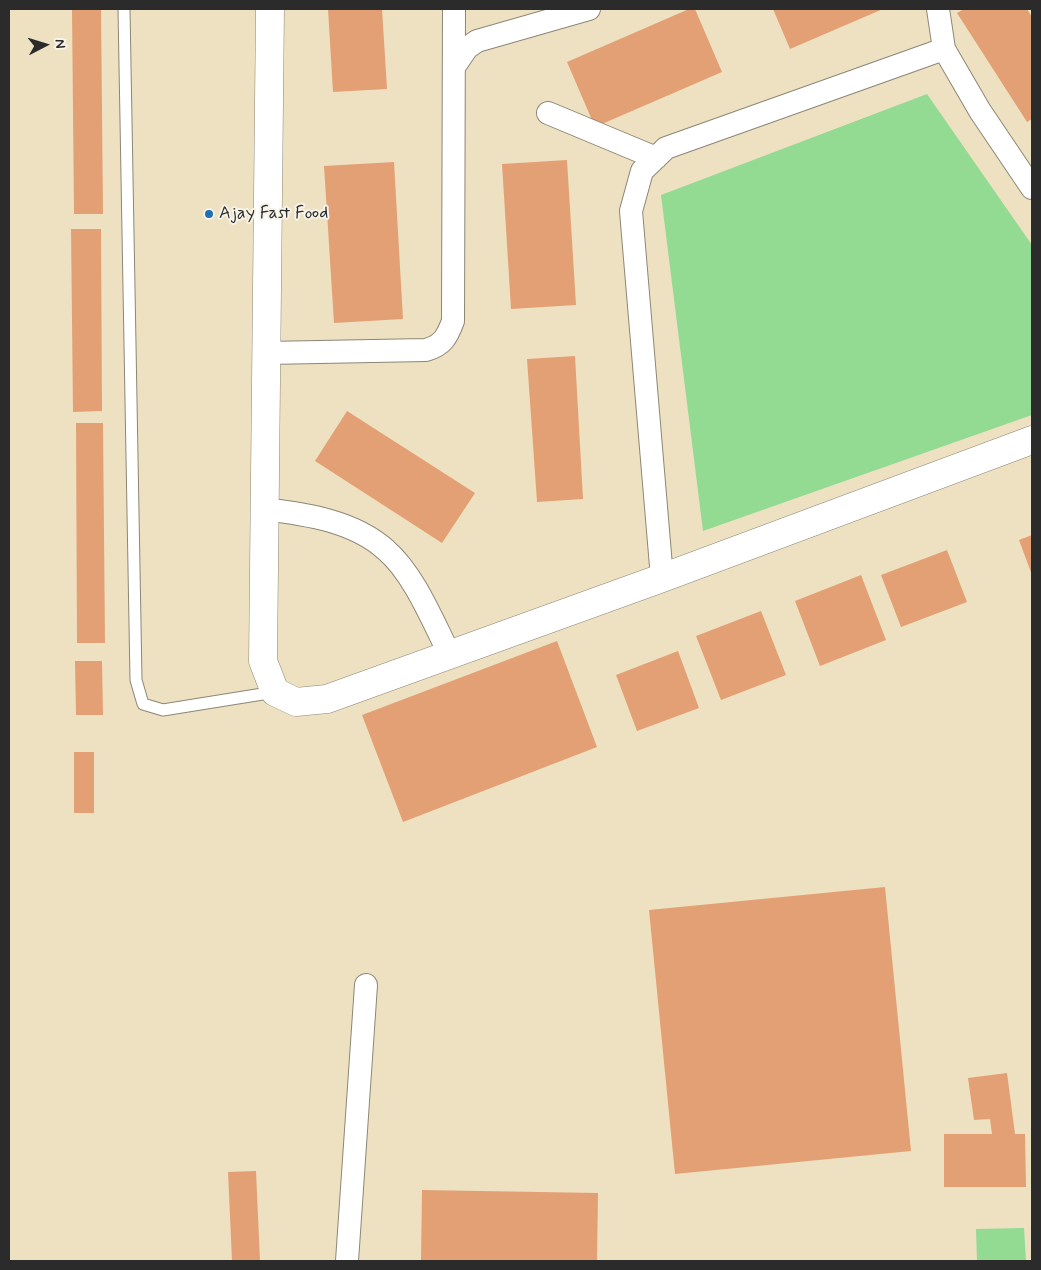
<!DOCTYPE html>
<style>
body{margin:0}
#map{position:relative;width:1041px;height:1270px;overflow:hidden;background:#eee1c1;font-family:Mynerve,sans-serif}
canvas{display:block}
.frame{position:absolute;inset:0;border:10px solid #2b2b2b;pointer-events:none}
.north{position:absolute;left:20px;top:20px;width:50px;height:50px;-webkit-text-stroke:4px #f7f3e8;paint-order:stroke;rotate:85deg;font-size:14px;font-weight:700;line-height:20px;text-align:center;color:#2b2b2b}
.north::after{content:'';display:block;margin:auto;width:18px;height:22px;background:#2b2b2b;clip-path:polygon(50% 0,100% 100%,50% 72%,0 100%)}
</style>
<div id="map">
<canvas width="1041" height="1270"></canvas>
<div class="frame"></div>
<div class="north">N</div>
</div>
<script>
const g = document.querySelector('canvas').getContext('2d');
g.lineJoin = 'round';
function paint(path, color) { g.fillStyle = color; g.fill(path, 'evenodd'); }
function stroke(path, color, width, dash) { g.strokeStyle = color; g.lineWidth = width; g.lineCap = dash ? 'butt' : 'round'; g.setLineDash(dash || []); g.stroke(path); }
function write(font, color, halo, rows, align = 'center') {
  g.font = font + ' Mynerve,sans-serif'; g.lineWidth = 4; g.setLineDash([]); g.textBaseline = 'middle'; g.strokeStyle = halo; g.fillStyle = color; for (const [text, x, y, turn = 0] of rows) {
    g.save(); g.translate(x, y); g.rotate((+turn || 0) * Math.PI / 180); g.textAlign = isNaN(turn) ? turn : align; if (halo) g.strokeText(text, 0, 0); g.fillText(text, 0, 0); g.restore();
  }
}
const green = new Path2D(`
 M927 94 1032 245V415L703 531 661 195Z
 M1024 1228 1026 1261H977L976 1229Z`);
const building = new Path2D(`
 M72 9H101L103 214H74Z
 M328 9H382L387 89 333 92Z
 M689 9H695L722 72 595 127 567 62Z
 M773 9H883L790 49Z
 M964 9H1027L1032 17V119L1027 122 957 13Z
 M567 160 576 305 511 309 502 164Z
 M394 162 403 319 334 323 324 166Z
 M71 229H101L102 411 73 412Z
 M575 356 583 499 537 502 527 359Z
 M347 411 475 493 442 543 315 461Z
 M76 423H103L105 643H77Z
 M1032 535V575L1019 540Z
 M947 550 967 602 901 627 881 575Z
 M861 575 886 640 820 666 795 601Z
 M761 611 786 675 721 700 696 636Z
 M557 641 597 747 403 822 362 715Z
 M678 651 699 708 637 731 616 675Z
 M75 661H102L103 715H76Z
 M74 752H94V813H74Z
 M885 887 911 1151 675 1174 649 910Z
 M1007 1073 1015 1134H1025L1026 1187H944V1134H992L990 1119 974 1120 968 1078Z
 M256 1171 260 1261H232L228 1172Z
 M422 1190 598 1193 597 1261H421Z`);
const service = new Path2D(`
 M124 9 136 680 143 704 163 710 275 692`);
const minor = new Path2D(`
 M938 9 944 49 980 111 1032 188
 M454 67 467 48 477 41 589 9
 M548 113 656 158
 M266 353 426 350C443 345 447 337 453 321L454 9
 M264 509C306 514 354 521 386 550 414 574 433 622 450 655
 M662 578 631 211 642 171 666 148 944 49
 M347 1261 366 985`);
const tertiary = new Path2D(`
 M270 9 263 661 275 692 296 702 327 699 662 578 1032 440`);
const markers = [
 [209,214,5,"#1f6fb2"]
];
const poiNames = [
 ["Ajay Fast Food",219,214]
];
paint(green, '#93da93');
paint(building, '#e3a074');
stroke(service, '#8c8676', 13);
stroke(minor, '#8c8676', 24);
stroke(tertiary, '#8c8676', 29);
stroke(service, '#fff', 11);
stroke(minor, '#fff', 22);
stroke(tertiary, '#fff', 28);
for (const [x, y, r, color] of markers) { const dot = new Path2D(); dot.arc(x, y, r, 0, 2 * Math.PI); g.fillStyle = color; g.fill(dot); stroke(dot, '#f7f3e8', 2); }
write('18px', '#2b2b2b', '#f7f3e8', poiNames, 'left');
</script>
